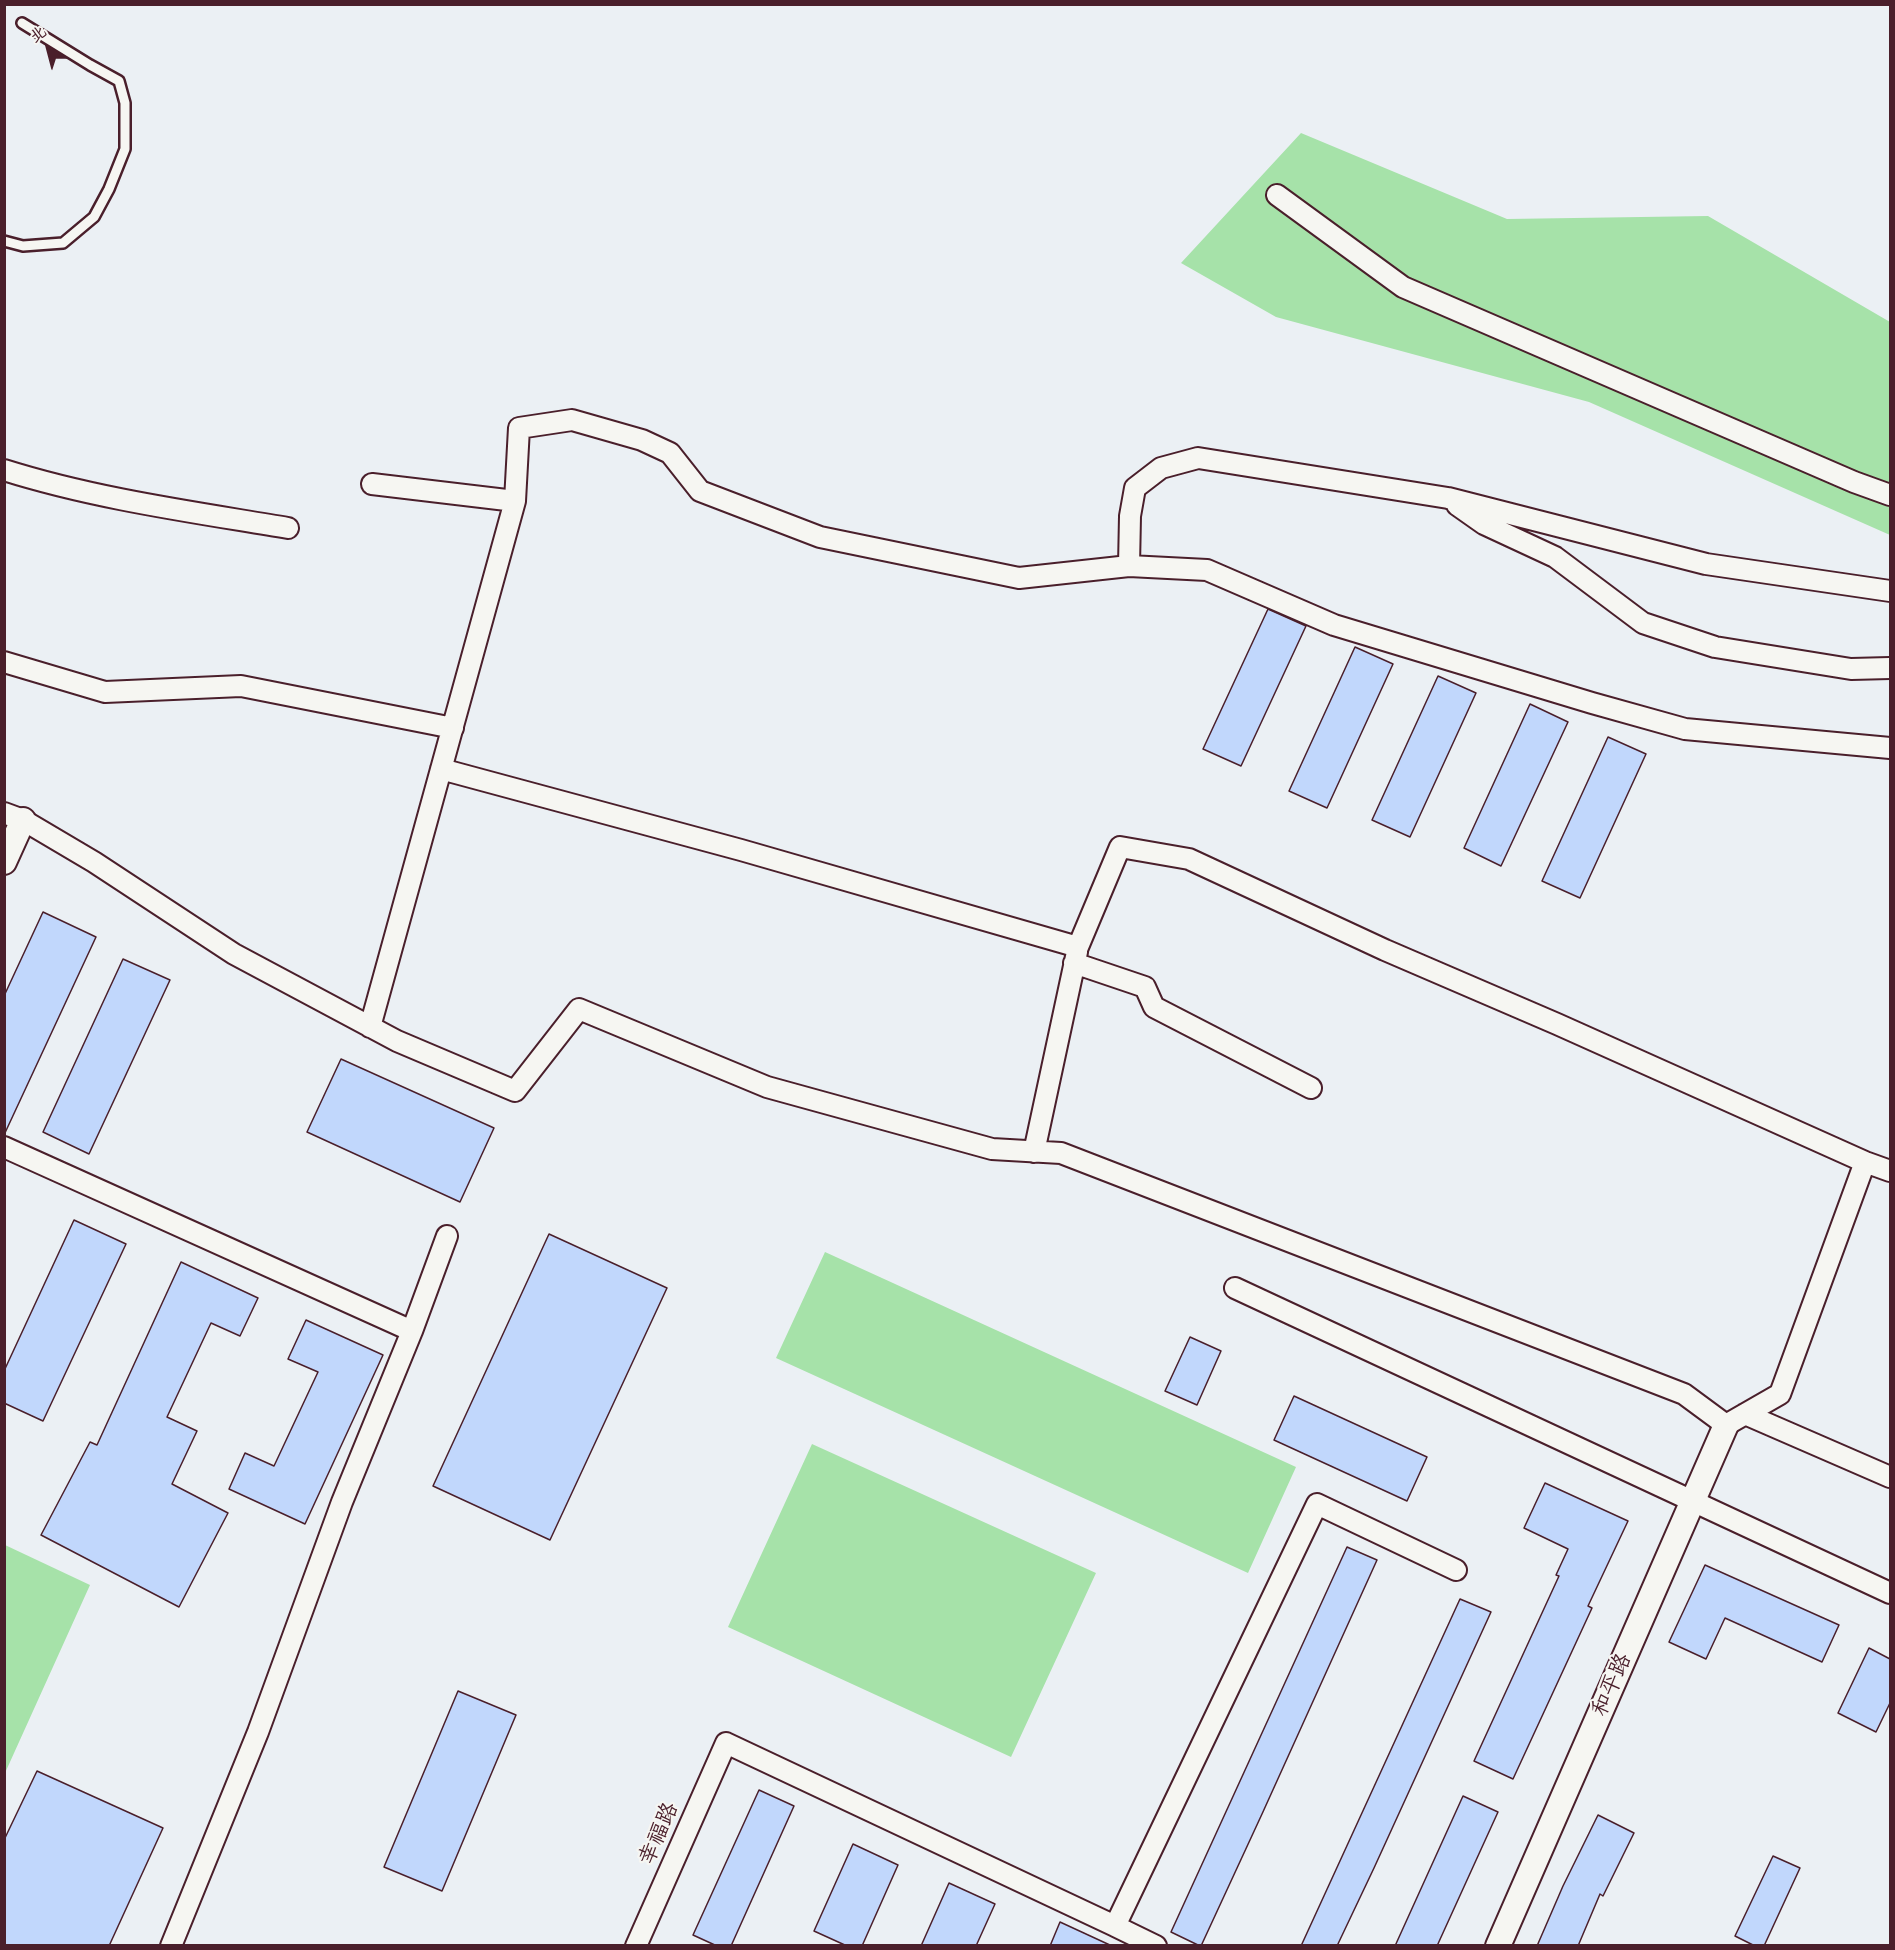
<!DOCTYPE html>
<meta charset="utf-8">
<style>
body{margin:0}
#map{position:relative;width:1895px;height:1950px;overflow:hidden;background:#ebf0f4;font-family:"Patrick Hand","LXGW WenKai TC",sans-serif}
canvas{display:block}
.frame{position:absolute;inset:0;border:6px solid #4a1f2b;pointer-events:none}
.north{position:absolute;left:18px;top:18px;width:60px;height:60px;-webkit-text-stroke:4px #f6f6f2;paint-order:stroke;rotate:324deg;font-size:16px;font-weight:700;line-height:24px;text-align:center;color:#4a1f2b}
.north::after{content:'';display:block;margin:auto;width:21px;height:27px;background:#4a1f2b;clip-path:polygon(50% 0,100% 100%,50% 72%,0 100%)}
</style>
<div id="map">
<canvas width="1895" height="1950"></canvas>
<div class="frame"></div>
<div class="north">北</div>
</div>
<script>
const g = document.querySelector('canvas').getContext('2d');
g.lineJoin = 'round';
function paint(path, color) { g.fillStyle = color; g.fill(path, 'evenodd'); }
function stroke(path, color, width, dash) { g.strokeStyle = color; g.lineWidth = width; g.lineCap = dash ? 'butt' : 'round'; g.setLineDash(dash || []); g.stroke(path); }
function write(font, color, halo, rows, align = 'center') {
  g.font = font + ' "Patrick Hand","LXGW WenKai TC",sans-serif'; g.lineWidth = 4.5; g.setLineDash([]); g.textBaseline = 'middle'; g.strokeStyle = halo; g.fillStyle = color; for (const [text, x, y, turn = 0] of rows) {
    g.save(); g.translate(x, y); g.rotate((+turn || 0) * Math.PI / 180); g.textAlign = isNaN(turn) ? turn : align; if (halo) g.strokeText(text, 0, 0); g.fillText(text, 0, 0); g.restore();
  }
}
const green = new Path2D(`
 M1301 133 1507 219 1708 216 1890 322V535L1589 402 1276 317 1181 263Z
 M825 1252 1296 1467 1248 1573 776 1358Z
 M812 1444 1096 1573 1011 1757 728 1627Z
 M5 1545 90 1585 5 1773Z`);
const building = new Path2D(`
 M1268 609 1306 626 1241 766 1203 749Z
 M1355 647 1393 664 1327 808 1289 791Z
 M1438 676 1476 693 1410 837 1372 820Z
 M1530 704 1568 722 1501 866 1464 848Z
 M1608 737 1646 754 1580 898 1542 881Z
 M43 912 96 937 4 1135V996Z
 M123 959 170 980 89 1154 43 1132Z
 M341 1059 494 1128 460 1202 307 1132Z
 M74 1220 126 1244 43 1421 4 1403V1371Z
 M549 1234 667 1288 550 1540 433 1486Z
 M181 1262 258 1298 240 1336 211 1323 167 1417 197 1431 172 1484 228 1513 179 1607 41 1535 90 1442 97 1445Z
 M306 1320 383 1355 305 1524 229 1489 245 1453 274 1466 318 1372 288 1359Z
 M1190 1337 1221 1351 1197 1405 1165 1391Z
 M1294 1396 1427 1457 1407 1501 1274 1440Z
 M1545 1483 1628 1521 1588 1606 1592 1608 1513 1779 1474 1761 1559 1576 1556 1575 1568 1549 1524 1528Z
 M1347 1547 1377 1560 1262 1814 1201 1946H1200L1171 1932Z
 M1705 1565 1839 1625 1822 1662 1725 1618 1706 1659 1669 1642Z
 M1460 1599 1491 1612 1374 1868 1337 1946H1301Z
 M1869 1648 1890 1659V1703L1876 1732 1838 1713Z
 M458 1691 516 1715 442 1891 384 1867Z
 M37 1771 163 1828 109 1946H4V1840Z
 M759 1790 794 1806 731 1946H717L693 1935Z
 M1463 1796 1498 1812 1437 1946H1395Z
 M1598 1815 1634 1833 1603 1896 1600 1894 1578 1946H1537L1563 1886Z
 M853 1844 898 1865 862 1946H847L814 1931Z
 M1773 1856 1800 1868 1764 1946H1755L1735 1936Z
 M949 1883 995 1904 976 1946H921Z
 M1060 1922 1112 1946H1050Z`);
const service = new Path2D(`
 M4 241 23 246 63 243 94 217 109 189 125 149V103L119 81 90 65 22 23`);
const minor = new Path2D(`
 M1277 195 1403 287 1854 482 1890 495
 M4 470C96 499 193 512 288 528
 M372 484 515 501
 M1457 505 1484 524 1555 557 1643 623 1715 647 1851 669 1890 668
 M1129 566 1130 516 1135 488 1161 468 1198 458 1448 498 1706 564 1890 591
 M4 662 105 692 241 686 453 728
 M441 769 741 850 1078 947 1120 847 1189 859 1385 950 1557 1024 1865 1162 1890 1171
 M4 813 23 820 94 862 234 954 397 1041 515 1091 579 1009 767 1087 992 1149 1061 1153 1684 1394 1726 1425 1780 1394 1865 1162
 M1074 963 1145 987 1154 1007 1311 1088
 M370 1027 515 501 519 428 572 420 642 440 670 453 700 491 820 537 1019 578 1129 566 1207 570 1334 625 1592 703 1685 729 1890 748
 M4 1147 412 1331
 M1034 1152 1077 952
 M1235 1288 1890 1593
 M1745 1414 1890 1477
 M171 1946 258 1732 342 1502 412 1331 447 1236
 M636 1946 726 1743 1115 1926
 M1156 1946 1115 1926 1317 1504 1456 1570`);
const tertiary = new Path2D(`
 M4 862 23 820
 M1498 1946 1726 1425`);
const streetNames = [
 ["和平路",1612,1685,-66],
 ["幸福路",659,1834,-66]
];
paint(green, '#a6e2a9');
paint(building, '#c1d7fc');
stroke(building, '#4a1f2b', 1.5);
stroke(service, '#4a1f2b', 14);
stroke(minor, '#4a1f2b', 24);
stroke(tertiary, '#4a1f2b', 28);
stroke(service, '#f6f6f2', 9);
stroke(minor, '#f6f6f2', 20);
stroke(tertiary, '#f6f6f2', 24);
write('22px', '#4a1f2b', '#f6f6f2', streetNames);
</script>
